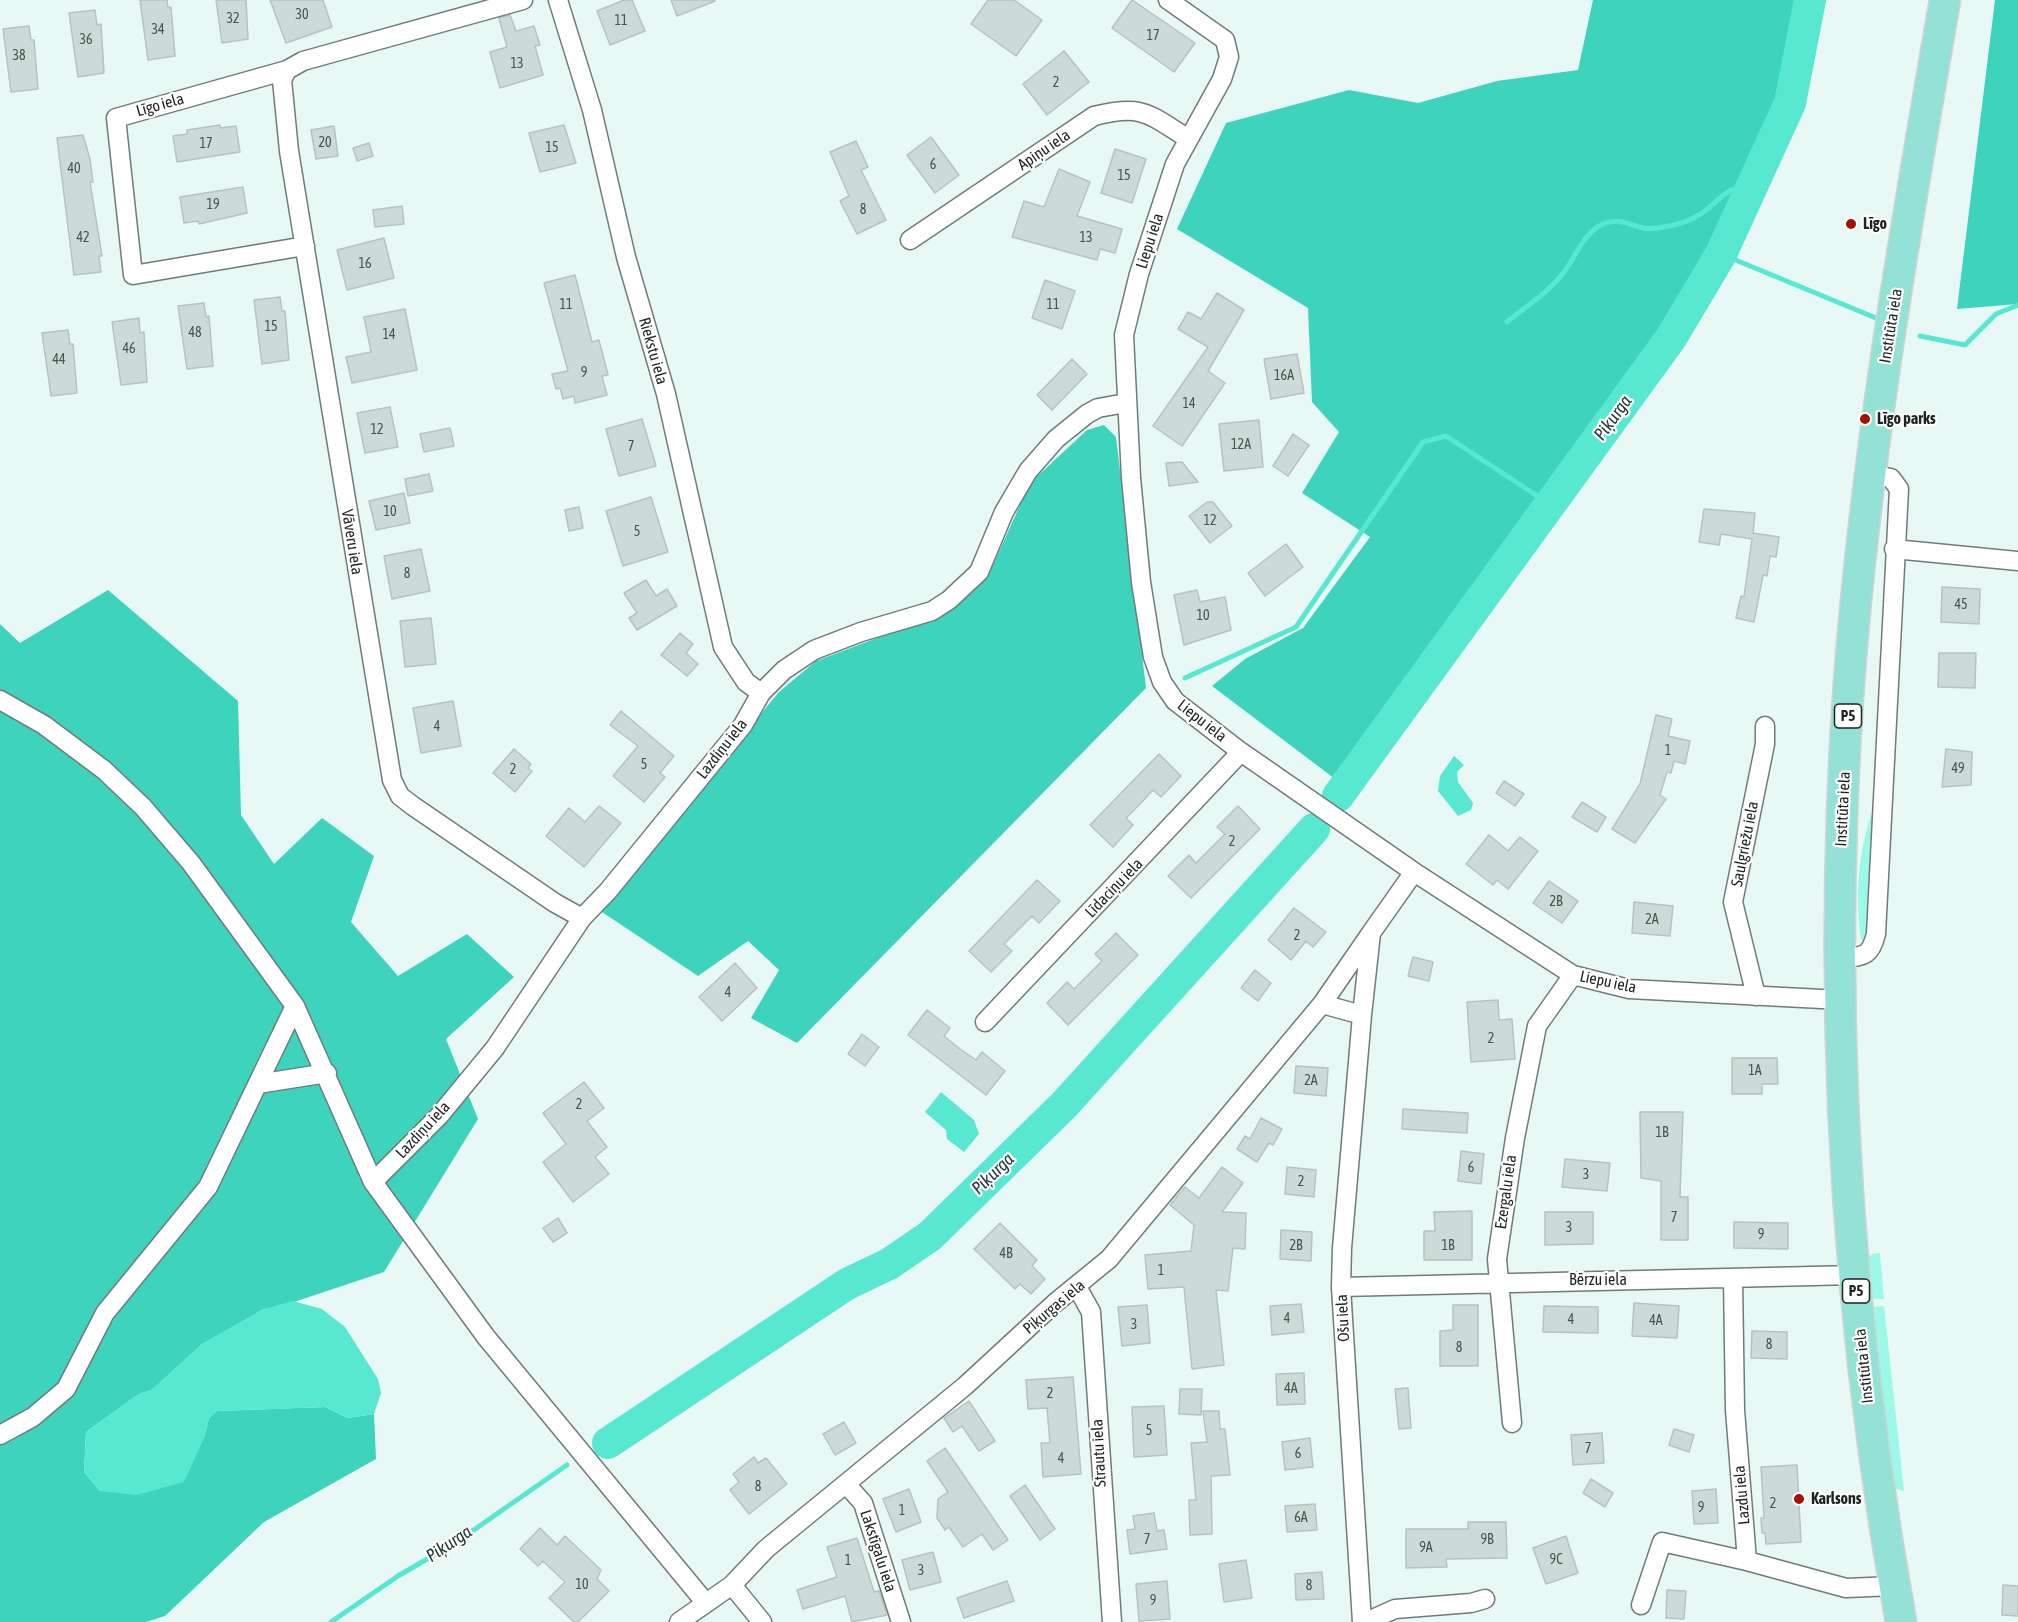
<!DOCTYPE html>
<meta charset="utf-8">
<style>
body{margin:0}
canvas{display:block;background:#e8f8f4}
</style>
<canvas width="2018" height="1622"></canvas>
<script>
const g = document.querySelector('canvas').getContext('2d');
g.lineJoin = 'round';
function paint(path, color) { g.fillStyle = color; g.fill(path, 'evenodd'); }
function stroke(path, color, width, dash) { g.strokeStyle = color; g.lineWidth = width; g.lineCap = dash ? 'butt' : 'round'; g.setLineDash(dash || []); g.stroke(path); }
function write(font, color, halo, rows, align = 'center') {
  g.font = font + ' "Asap Condensed",sans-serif'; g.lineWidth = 4.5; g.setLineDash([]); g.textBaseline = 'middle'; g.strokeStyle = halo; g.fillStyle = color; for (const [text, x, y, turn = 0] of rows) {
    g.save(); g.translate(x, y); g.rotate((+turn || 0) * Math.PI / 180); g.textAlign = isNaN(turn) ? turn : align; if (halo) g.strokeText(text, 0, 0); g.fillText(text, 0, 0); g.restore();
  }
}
const green = new Path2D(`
 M1871 814 1876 815 1870 932 1865 942 1861 939C1855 894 1858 858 1871 814Z
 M1880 1253 1884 1299H1870L1867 1259 1872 1254Z
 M1884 1306 1904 1491 1896 1489 1891 1481 1872 1307Z`);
const forest = new Path2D(`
 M1593 0H1819L1802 104 1707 304 1355 794 1212 686 1245 659 1303 628 1370 537 1302 493 1339 432 1312 402 1308 308 1177 229 1226 123 1349 90 1418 103 1497 81 1578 70Z
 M1995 0H2018V304L1957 309Z
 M1104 425 1116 437 1146 688 797 1043 751 1018 779 970 748 941 698 976 599 910 779 692 816 661 946 612 988 576 1030 483 1087 430Z
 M108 590 238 701 241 815 274 864 322 818 374 856 351 922 398 976 467 934 514 977 446 1039 478 1119 384 1272 279 1307 264 1309 201 1345 152 1390 139 1394 86 1432 84 1472 100 1491 204 1438 209 1418 217 1411 325 1407 348 1418 374 1414 376 1459 264 1522 165 1616 146 1622H0V624L20 643Z`);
const water = new Path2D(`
 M1454 756 1464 765 1457 772 1458 782 1473 803 1471 810 1458 816 1438 791 1440 776Z
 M941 1092 974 1120 979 1134 964 1152 947 1139 946 1130 925 1112Z
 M293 1301 322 1309 345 1327 378 1379 381 1393 374 1414 348 1418 325 1407 217 1411 209 1418 204 1438 184 1482 137 1495 100 1491 84 1472 86 1432 139 1394 152 1390 201 1345 264 1309Z`);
const stream = new Path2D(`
 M1721 254 1876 318
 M1507 322C1525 307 1549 292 1563 273 1576 257 1583 233 1603 224 1619 217 1629 225 1643 228 1659 230 1683 224 1697 216 1719 204 1723 185 1752 187
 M1920 336 1965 345 1996 314 2018 305
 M1185 678 1296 627 1423 442 1446 436 1551 505
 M331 1622 398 1576 458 1541 567 1465`);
const river = new Path2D(`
 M1338 796 1671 338 1721 254 1790 103 1810 0
 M608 1443 847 1284 889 1264 930 1236 1064 1105 1314 829`);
const building = new Path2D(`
 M140 0H167L168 8 171 7 175 56 148 60Z
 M216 0H246L248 39 222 43Z
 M270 0H323L332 27 286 43Z
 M624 0H632L645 31 610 45 597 11Z
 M671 0H714L715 1 677 16Z
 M988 0H1014L1042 20 1016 56 971 24Z
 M1132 0 1195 43 1174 72 1112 28Z
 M95 10 97 25 101 24 104 73 78 77 69 13Z
 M510 15 516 31 534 26 540 45 535 46 543 75 500 88 490 52 507 47 499 18Z
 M29 26 31 40H34L38 89 11 92 3 29Z
 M1064 51 1089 82 1047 115 1023 84Z
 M220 125V128L236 126 240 152 177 162 173 136 187 134V130Z
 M564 125 576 163 540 172 529 133Z
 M334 126 338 156 316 159 311 130Z
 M83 135 90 159 93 182H90L102 256H99L101 272 74 275 57 138Z
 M931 137 959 175 935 193 907 155Z
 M856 141 868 167 861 170 886 220 857 234 840 201 849 196 830 152Z
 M369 143 373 156 357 161 353 148Z
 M1115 149 1146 159 1132 203 1101 193Z
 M1059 169 1090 182 1077 216 1122 229 1115 253 1100 249 1097 260 1012 237 1024 201 1044 207Z
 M243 187 247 213 199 224 198 221 184 223 180 197Z
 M402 206 404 224 375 227 373 210Z
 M384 238 394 278 347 290 337 250Z
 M575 275 592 342 599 340 608 375 602 376 607 395 575 403 574 396 563 399 560 388 556 389 552 374 568 371 544 283Z
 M1045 280 1075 291 1062 329 1032 318Z
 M1217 293 1244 310 1208 371 1225 383 1182 446 1153 426 1208 347 1178 329 1188 312 1201 319Z
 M280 297 282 311H285L289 360 262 364 254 300Z
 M204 303 206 317 209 316 213 366 187 369 178 306Z
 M405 309 417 370 352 383 346 357 371 352 364 317Z
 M139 318 140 333 144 332 147 382 121 385 112 322Z
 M68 330 70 344H73L77 393 51 396 42 333Z
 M1297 354 1304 393 1271 399 1264 359Z
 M1072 359 1087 374 1052 410 1037 395Z
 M390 407 398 447 365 453 357 413Z
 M642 419 656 466 619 476 606 429Z
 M1259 420 1263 467 1224 471 1219 424Z
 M450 428 454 446 424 452 420 434Z
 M1293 434 1309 445 1288 476 1273 466Z
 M1182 462 1198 482 1169 486 1166 463Z
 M429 474 433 491 408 496 405 479Z
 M404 493 410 523 376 530 369 501Z
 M651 497 668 552 623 566 606 511Z
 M1207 502H1213L1232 526 1210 543 1189 516Z
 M579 507 583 528 569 531 565 510Z
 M1704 509 1755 513 1753 533 1779 537 1776 557 1770 556 1767 576 1763 575 1754 622 1736 618 1741 596 1744 597 1752 539 1721 534 1719 545 1699 542Z
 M1286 544 1303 567 1265 596 1248 573Z
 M421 549 430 591 392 599 384 556Z
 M646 580 656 596 667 589 677 606 637 630 629 618 637 613 624 593Z
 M1942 587 1980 589 1979 624 1941 622Z
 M1197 590 1200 602 1225 597 1231 630 1184 645 1174 595Z
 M431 618 436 664 405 667 400 621Z
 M680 633 693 644 686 653 698 664 687 676 661 655Z
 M1939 653H1976L1975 688 1938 687Z
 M453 701 461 746 421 753 413 708Z
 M621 711 674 756 660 773 665 777 644 802 613 776 638 746 610 725Z
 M1656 715 1672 719 1668 736 1690 741 1685 764 1674 761 1671 773 1667 772 1660 795 1666 799 1635 843 1612 829 1640 784Z
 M514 749 531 764 528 768 532 771 515 792 493 773Z
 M1946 749 1972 752 1971 785 1942 787Z
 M1159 754 1181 776 1161 797 1153 790 1140 804 1126 818 1133 825 1113 847 1090 825Z
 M1504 781 1524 794 1515 806 1496 793Z
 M1582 802 1606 817 1597 832 1572 817Z
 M599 806 621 823 584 867 546 836 569 808 585 822Z
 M1238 806 1260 829 1191 898 1168 876 1189 855 1196 863 1225 834 1217 827Z
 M1489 835 1508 851 1520 837 1538 851 1508 889 1497 880 1493 885 1466 864Z
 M1037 880 1060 901 1039 923 1032 916 1004 944 1012 951 991 972 969 951Z
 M1549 881 1578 901 1562 923 1533 903Z
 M1634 902 1673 906 1670 936 1632 933Z
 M1294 908 1326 932 1313 947 1306 941 1291 960 1268 940Z
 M1116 933 1138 955 1068 1025 1047 1003 1067 982 1074 989 1102 961 1095 954Z
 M1413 957 1433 962 1429 981 1408 976Z
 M735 963 757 988 722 1021 699 997Z
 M1255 970 1271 983 1258 1001 1241 988Z
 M1498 1000 1499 1020 1512 1019 1515 1059 1471 1062 1467 1002Z
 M927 1010 950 1028 944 1036 960 1049 976 1060 982 1052 1005 1071 986 1095 908 1035Z
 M862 1034 879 1047 865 1066 848 1054Z
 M1732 1058H1777L1778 1084H1762V1094H1732Z
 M1296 1066 1328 1068 1326 1096 1294 1093Z
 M584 1082 604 1108 587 1121 607 1147 595 1157 609 1174 573 1202 543 1162 566 1144 543 1113Z
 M1403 1109 1468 1113 1467 1133 1402 1129Z
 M1640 1112H1683L1680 1197H1688V1240H1661V1181L1641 1178Z
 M1261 1118 1282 1129 1273 1145 1269 1143 1257 1162 1237 1149 1245 1136 1250 1139Z
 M1461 1151 1484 1154 1481 1184 1458 1181Z
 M1565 1159 1610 1163 1607 1191 1562 1187Z
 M1222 1167 1243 1183 1222 1212 1246 1213 1245 1249 1233 1248 1228 1291 1216 1290 1224 1365 1192 1369 1184 1287 1148 1289 1145 1255 1191 1251 1194 1225 1170 1205 1185 1187 1199 1198Z
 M1287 1167 1316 1170 1314 1197 1285 1194Z
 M1472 1211V1260H1424V1231H1435L1434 1212Z
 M1545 1212H1593V1244L1545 1245Z
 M558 1218 567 1233 553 1242 543 1228Z
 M1734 1222 1788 1223V1249L1734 1248Z
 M1000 1223 1037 1260 1032 1266 1045 1279 1031 1294 1020 1284 1015 1289 974 1249Z
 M1281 1230 1312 1232 1311 1261 1280 1259Z
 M1634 1303 1679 1306 1677 1338 1632 1336Z
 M1301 1304 1304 1332 1272 1335 1270 1306Z
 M1147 1305 1150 1343 1122 1346 1118 1307Z
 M1453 1305H1478V1366H1440V1331L1453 1330Z
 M1544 1306 1598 1307V1333L1543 1332Z
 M1752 1331 1787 1332V1359L1751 1358Z
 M1304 1373 1305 1404 1277 1405 1276 1374Z
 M1073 1377 1081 1474 1043 1477 1041 1443H1050L1047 1408 1028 1409 1026 1380Z
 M1408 1388 1411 1428 1399 1429 1395 1389Z
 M1180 1389H1202L1201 1415 1179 1414Z
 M969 1401 995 1441 979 1451 962 1426 953 1432 944 1418Z
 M1164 1406 1167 1455 1134 1457 1132 1407Z
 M1203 1411H1219L1220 1429H1225L1230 1475 1211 1476 1212 1534 1190 1535 1189 1500H1196L1191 1443 1207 1442Z
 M844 1422 856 1443 835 1455 823 1434Z
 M1674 1429 1694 1435 1689 1452 1669 1445Z
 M1602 1433 1604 1463 1573 1465 1571 1435Z
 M1310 1438 1313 1467 1285 1470 1282 1442Z
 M945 1448 1008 1540 993 1550 982 1534 963 1547 949 1527 945 1530 937 1518 938 1499 948 1492 927 1461Z
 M754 1457 758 1463 766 1458 787 1484 749 1514 730 1490 739 1482 733 1474Z
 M1797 1465 1801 1542 1766 1544 1765 1533H1762L1761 1518H1764L1761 1467Z
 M1591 1479 1613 1493 1605 1507 1583 1493Z
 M1025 1485 1055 1529 1040 1540 1010 1496Z
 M909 1489 921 1522 896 1532 883 1499Z
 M1716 1489 1718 1523 1694 1524 1692 1491Z
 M1315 1504 1317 1530 1287 1532 1285 1506Z
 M1154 1513 1157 1531 1164 1530 1167 1549 1130 1554 1127 1530 1135 1529 1133 1516Z
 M1468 1522H1506L1507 1558 1446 1559 1447 1567 1406 1568V1529H1468Z
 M540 1528 557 1545 565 1536 601 1570 597 1579 609 1591 578 1622H574L549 1598 565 1582 543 1561 538 1566 520 1549Z
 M1566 1536 1578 1573 1546 1584 1533 1548Z
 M857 1538 874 1592 879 1591 887 1615 852 1622 845 1596 803 1609 797 1590 837 1577 827 1547Z
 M933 1552 941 1582 910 1590 902 1560Z
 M1246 1560 1252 1598 1224 1602 1219 1564Z
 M1322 1572 1324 1599 1296 1600 1295 1574Z
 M1007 1581 1014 1601 964 1618 957 1598Z
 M1167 1581 1170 1619 1139 1621 1136 1584Z
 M2003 1585 2018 1586V1616L2002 1615Z
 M1667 1590 1686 1591 1684 1619 1666 1618Z`);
const street = new Path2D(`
 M558 0 592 110 626 257 666 394 723 647 746 682 761 693
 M1168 0 1225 40 1229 57 1222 79 1175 164 1139 274 1124 335 1131 478 1141 582 1153 657 1162 682 1175 701 1241 752 1414 872 1573 975 1629 989 1841 1000
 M287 70 282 80 289 151 392 780 400 796 413 806 555 903 582 918
 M910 240 1094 116C1142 104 1147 113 1187 138
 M305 246 133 275 116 118 287 70 303 61 523 0
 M1894 549 2018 561
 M0 700 44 725 104 770 143 807 191 863 295 1006 373 1182 486 1337 705 1602
 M1840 958C1863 956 1870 958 1876 934L1899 489 1891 478 1870 474
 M1756 996 1733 902 1765 744V726
 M1322 1004 1362 1015 1342 1248 1341 1287 1362 1622
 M1362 1015 1371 933 1414 872
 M985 1022 1241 752
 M258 1084 327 1073
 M373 1182 439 1116 495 1048 582 918 608 891 743 725 761 693 784 670 814 650 861 632 932 611 949 600 979 572 1004 512 1028 471 1056 439 1087 414 1098 408 1126 403
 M1733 1279 1735 1410 1747 1561
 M1077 1287 1091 1312 1112 1622
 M1341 1287 1855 1275
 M1512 1423 1497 1259 1515 1138 1537 1026 1573 975
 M0 1435 33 1417 66 1389 105 1313 208 1187 295 1006
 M846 1484 863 1503 901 1622
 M732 1585 762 1622
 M1641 1605 1662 1542 1747 1561 1846 1588 1894 1586
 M679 1622 732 1585 766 1549 965 1386 1055 1303 1109 1259 1322 1004 1371 933
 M1366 1622 1395 1609 1471 1603 1485 1599`);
const primary = new Path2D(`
 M1901 1622C1845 1313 1827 995 1849 682 1866 453 1906 226 1945 0`);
const markers = [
 [1851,224,6,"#a51100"],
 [1865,419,6,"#a51100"],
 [1799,1499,6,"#a51100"]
];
const numberNames = [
 ["30",302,15],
 ["32",233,19],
 ["11",621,21],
 ["34",158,30],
 ["17",1153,36],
 ["36",86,40],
 ["38",19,56],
 ["13",517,64],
 ["2",1056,83],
 ["20",325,143],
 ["17",206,144],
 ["15",552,148],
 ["6",933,165],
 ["40",74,169],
 ["15",1124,176],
 ["19",213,205],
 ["8",863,210],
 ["42",83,238],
 ["13",1086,238],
 ["16",365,264],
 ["11",566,305],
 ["11",1053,305],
 ["15",271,327],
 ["48",195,333],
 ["14",389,335],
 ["46",129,349],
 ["44",59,360],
 ["9",584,373],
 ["16A",1284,376],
 ["14",1189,404],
 ["12",377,430],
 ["12A",1241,445],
 ["7",631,447],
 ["10",390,512],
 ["12",1210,521],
 ["5",637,532],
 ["8",407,574],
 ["45",1961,605],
 ["10",1203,616],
 ["4",437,727],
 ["1",1668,751],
 ["5",644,765],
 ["49",1958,769],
 ["2",513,770],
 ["2",1232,842],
 ["2B",1556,902],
 ["2A",1652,920],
 ["2",1297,936],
 ["4",728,993],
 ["2",1491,1039],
 ["1A",1755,1071],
 ["2A",1311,1081],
 ["2",579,1105],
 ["1B",1662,1133],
 ["6",1471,1168],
 ["3",1586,1175],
 ["2",1301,1182],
 ["7",1674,1218],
 ["3",1569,1228],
 ["9",1761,1235],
 ["2B",1296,1246],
 ["1B",1448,1246],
 ["4B",1006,1254],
 ["1",1161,1271],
 ["4",1287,1319],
 ["4",1571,1320],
 ["4A",1656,1321],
 ["3",1134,1325],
 ["8",1769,1345],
 ["8",1459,1348],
 ["4A",1291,1389],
 ["2",1050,1394],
 ["5",1149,1431],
 ["7",1588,1449],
 ["6",1298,1454],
 ["4",1061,1459],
 ["8",758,1487],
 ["2",1773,1504],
 ["9",1701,1508],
 ["1",902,1511],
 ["6A",1301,1518],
 ["7",1147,1540],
 ["9B",1487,1540],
 ["9A",1426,1548],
 ["9C",1556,1560],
 ["1",848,1561],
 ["3",921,1571],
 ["10",582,1585],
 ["8",1309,1586],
 ["9",1153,1601]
];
const shields = [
 [1848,716,27],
 [1856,1291,27]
];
const shieldNames = [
 ["P5",1848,716],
 ["P5",1856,1291]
];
const streetNames = [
 ["Līgo iela",160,105,-16],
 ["Apiņu iela",1044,150,-34],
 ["Liepu iela",1150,241,-72],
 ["Institūta iela",1891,326,-81],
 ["Riekstu iela",653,351,74],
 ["Vāveru iela",352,542,81],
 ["Liepu iela",1202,721,38],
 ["Lazdiņu iela",722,749,-52],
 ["Institūta iela",1843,809,-87],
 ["Saulgriežu iela",1745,844,-79],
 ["Līdaciņu iela",1114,888,-46],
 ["Liepu iela",1608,982,12],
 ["Lazdiņu iela",423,1130,-47],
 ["Ezergalu iela",1506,1192,-82],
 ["Bērzu iela",1598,1280],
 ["Piķurgas iela",1054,1307,-40],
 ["Ošu iela",1343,1318,-93],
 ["Institūta iela",1864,1366,-96],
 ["Strautu iela",1099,1453,-93],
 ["Lazdu iela",1742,1495,-95],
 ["Lakstīgalu iela",878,1551,72]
];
const poiNames = [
 ["Līgo",1863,224],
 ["Līgo parks",1877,419],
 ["Karlsons",1811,1499]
];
const waterNames = [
 ["Piķurga",1613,418,-54],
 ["Piķurga",993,1174,-44],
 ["Piķurga",449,1544,-34]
];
paint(green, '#9cf9e7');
paint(forest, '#3dd3bd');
paint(water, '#58e8d1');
stroke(stream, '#58e8d1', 5);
stroke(river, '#58e8d1', 32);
paint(building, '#ccdbd7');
stroke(building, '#b5c4c0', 1.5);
stroke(street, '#6f7c79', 21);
stroke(primary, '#d2d3d3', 33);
stroke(street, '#fff', 18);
stroke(primary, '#94e2d6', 30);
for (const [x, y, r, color] of markers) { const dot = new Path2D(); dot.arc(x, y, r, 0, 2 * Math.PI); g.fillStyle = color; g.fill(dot); stroke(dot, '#fff', 2); }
write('14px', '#49514f', null, numberNames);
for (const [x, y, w] of shields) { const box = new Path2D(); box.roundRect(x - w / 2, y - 12, w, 24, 4.5); g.fillStyle = '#fff'; g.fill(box); stroke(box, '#1d2322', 1.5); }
write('bold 15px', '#1d2322', null, shieldNames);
write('16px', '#1d2322', '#fff', streetNames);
write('bold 16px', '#1d2322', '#fff', poiNames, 'left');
write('italic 18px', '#213934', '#fff', waterNames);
</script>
